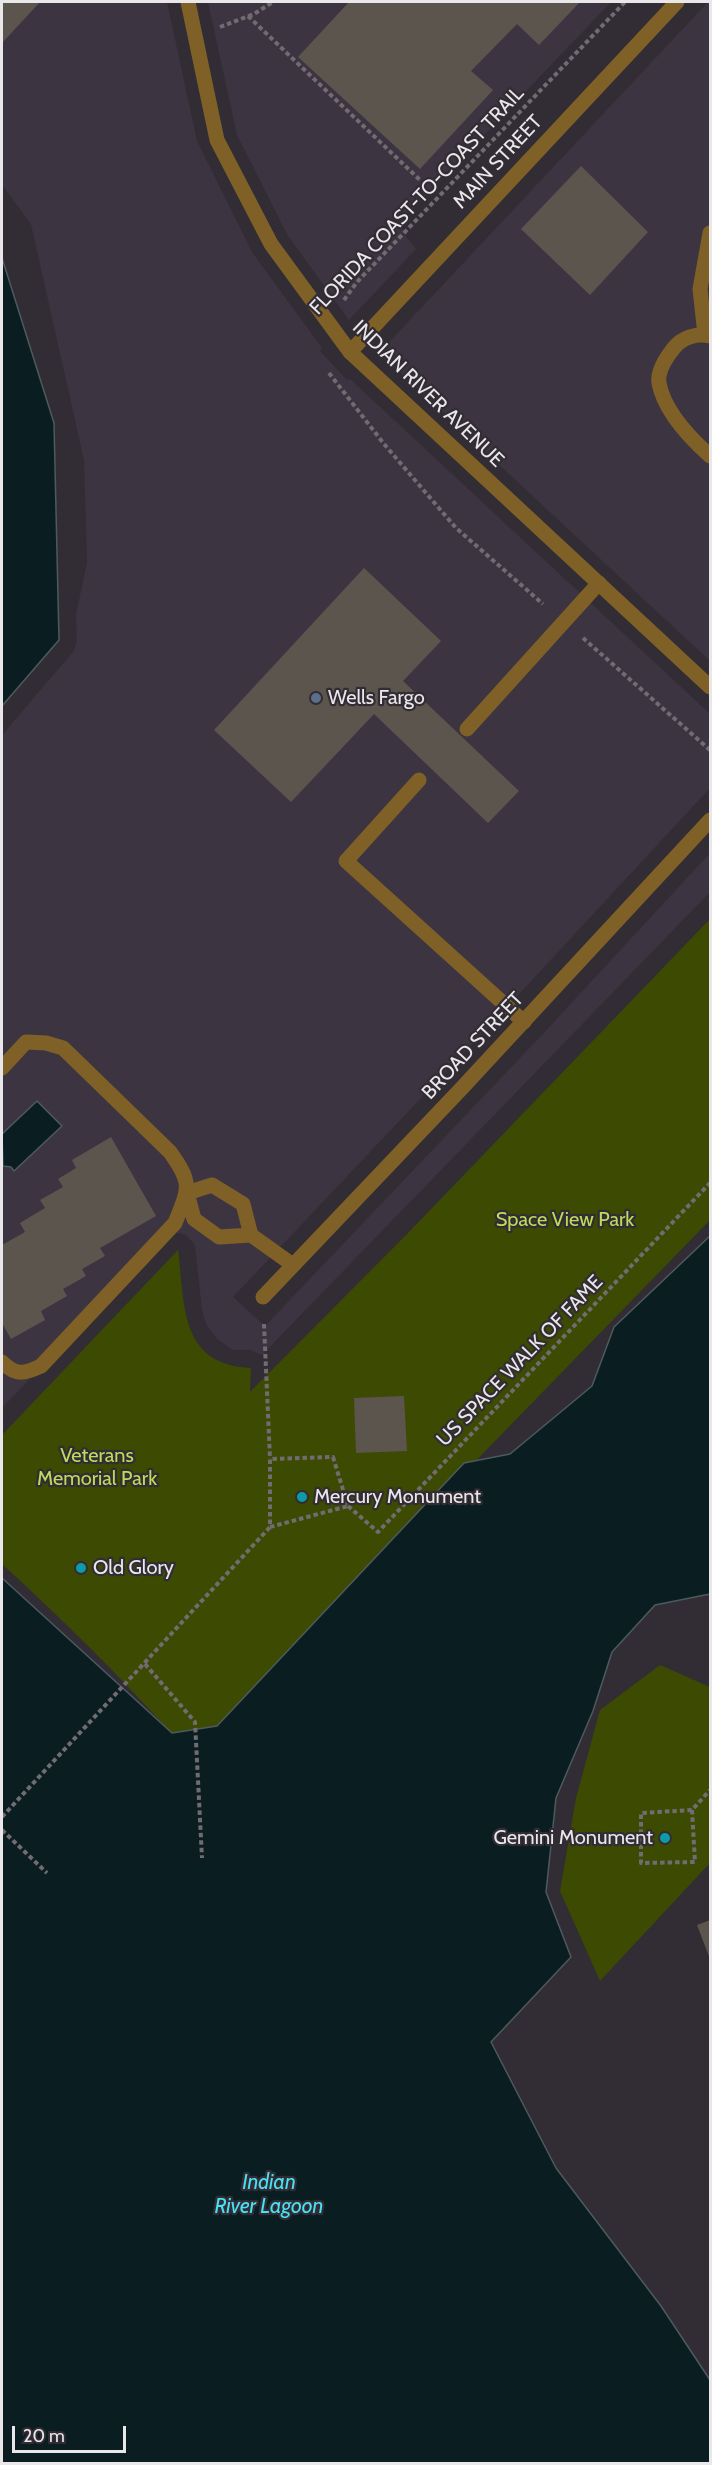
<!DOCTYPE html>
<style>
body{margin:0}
#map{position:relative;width:712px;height:2465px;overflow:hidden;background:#322d34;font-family:Cabin,sans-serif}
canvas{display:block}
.frame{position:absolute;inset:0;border:3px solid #eae7eb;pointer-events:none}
.scale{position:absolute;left:12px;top:2426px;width:114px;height:27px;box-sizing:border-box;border:3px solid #eae7eb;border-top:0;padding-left:8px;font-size:18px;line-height:21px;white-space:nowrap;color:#eae7eb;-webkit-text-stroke:4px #322d34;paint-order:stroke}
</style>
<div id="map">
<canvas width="712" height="2465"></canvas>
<div class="frame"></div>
<div class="scale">20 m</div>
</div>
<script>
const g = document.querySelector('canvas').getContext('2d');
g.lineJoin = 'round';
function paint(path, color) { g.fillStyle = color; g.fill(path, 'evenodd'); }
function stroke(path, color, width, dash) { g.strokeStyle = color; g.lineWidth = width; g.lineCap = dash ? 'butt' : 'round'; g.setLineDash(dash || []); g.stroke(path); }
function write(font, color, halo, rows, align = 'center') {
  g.font = font + ' Cabin,sans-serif'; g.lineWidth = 4.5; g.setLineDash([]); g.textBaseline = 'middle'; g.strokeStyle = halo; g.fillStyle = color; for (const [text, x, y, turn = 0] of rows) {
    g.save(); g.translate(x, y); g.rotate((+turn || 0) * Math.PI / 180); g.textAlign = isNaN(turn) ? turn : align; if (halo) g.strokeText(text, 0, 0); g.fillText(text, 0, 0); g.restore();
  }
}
const built = new Path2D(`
 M2 2H167L197 141 252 252 322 348 320 351 347 380 350 379 710 714V788L507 1007 233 1297 265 1326 540 1037 710 853V892L262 1355 250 1350H233L217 1339 206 1324 202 1310 195 1245 186 1235 180 1233 169 1234 2 1408V735L73 652 77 642 76 615 87 562 84 460 31 224 2 185Z
 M208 2H611L406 217 403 222V233L416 249 349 320 288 236 237 135Z
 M708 2H710V661L379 353Z`);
const green = new Path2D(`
 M710 919V1220L217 1727 172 1734C118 1674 61 1618 2 1564V1435L178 1250C185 1304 179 1365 251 1368L250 1392 408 1233Z
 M660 1665 710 1687V1863L600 1981 560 1891 576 1798 600 1710Z`);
const water = new Path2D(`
 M2 258 54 423 59 640 2 706Z
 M37 1101 62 1126 14 1171 11 1167 3 1166 2 1134Z
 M710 1236V1594L655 1605 612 1652 593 1711 556 1798 546 1892 571 1957 491 2042 556 2168 661 2306 710 2380V2463H2V1578L172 1733 217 1726 464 1463 510 1454 592 1386 614 1327Z`);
const building = new Path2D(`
 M2 2H40L2 43Z
 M349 2H580L539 45 517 24 471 71 493 90 420 169 298 57Z
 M581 166 648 232 590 295 521 229Z
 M364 568 441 641 403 681 519 791 488 823 374 714 291 802 214 730Z
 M111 1137 156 1216 100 1248 105 1256 82 1269 86 1276 63 1289 67 1296 41 1311 45 1320 11 1339 2 1323V1245L25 1232 20 1223 45 1208 40 1200 63 1187 58 1179 76 1168 72 1160Z
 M404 1396 407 1451 356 1453 354 1398Z
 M710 1920V1959L697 1925Z`);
const path = new Path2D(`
 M248 16 421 181
 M220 27 254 14 273 2
 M344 300 357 282 625 2
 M329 373 384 444 456 528 543 604
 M583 638 710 750
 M264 1324 270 1459
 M333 1457 348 1506 270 1527V1459Z
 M348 1506 378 1532 710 1183
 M145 1664 195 1722 202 1858
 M692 1810 695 1862 641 1863V1813L692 1810 710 1790
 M2 1817 270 1527
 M2 1830 47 1873`);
const service = new Path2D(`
 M705 335 700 289 710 233
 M710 336C697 333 682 337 673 349 666 358 657 371 659 383 664 411 690 438 710 456
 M467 729 599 583
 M419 780 346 861 524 1022
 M2 1068 26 1042 46 1043 63 1048 170 1152C193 1184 189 1188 175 1223L41 1366C24 1374 16 1376 2 1362
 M251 1235 243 1204 212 1185 187 1193 194 1219 219 1237 251 1235 293 1265`);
const minor = new Path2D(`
 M188 2 217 140 271 244 350 352
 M263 1297 461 1089 710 820`);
const tertiary = new Path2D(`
 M677 2 350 352 710 687`);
const markers = [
 [316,698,6,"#5c6f8a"],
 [302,1497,6,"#0f9aa8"],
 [81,1568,6,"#0f9aa8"],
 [665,1838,6,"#0f9aa8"]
];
const streetNames = [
 ["MAIN STREET",498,162,-47],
 ["FLORIDA COAST-TO-COAST TRAIL",417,201,-47],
 ["INDIAN RIVER AVENUE",428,394,44],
 ["BROAD STREET",473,1046,-47],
 ["US SPACE WALK OF FAME",520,1361,-46]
];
const poiNames = [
 ["Wells Fargo",328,698],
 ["Mercury Monument",314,1497],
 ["Old Glory",93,1568],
 ["Gemini Monument",653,1838,"right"]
];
const parkNames = [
 ["Space View Park",565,1220],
 ["Veterans",97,1456],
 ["Memorial Park",97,1479]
];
const waterNames = [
 ["Indian",269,2183],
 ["River Lagoon",269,2207]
];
paint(built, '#3d3441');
paint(green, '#3d4a02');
paint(water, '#0a1e21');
stroke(water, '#4d5a5e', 1.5);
paint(building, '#5c554e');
stroke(path, '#706c72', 4, [4.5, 3]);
stroke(service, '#7f6026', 15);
stroke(minor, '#7f6026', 15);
stroke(tertiary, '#7f6026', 15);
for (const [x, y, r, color] of markers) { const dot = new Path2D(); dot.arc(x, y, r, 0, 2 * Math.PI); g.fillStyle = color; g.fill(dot); stroke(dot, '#322d34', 2); }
write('20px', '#eae7eb', '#322d34', streetNames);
write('20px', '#eae7eb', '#322d34', poiNames, 'left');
write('20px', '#bddb59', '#322d34', parkNames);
write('italic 21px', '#47e1f5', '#322d34', waterNames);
</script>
